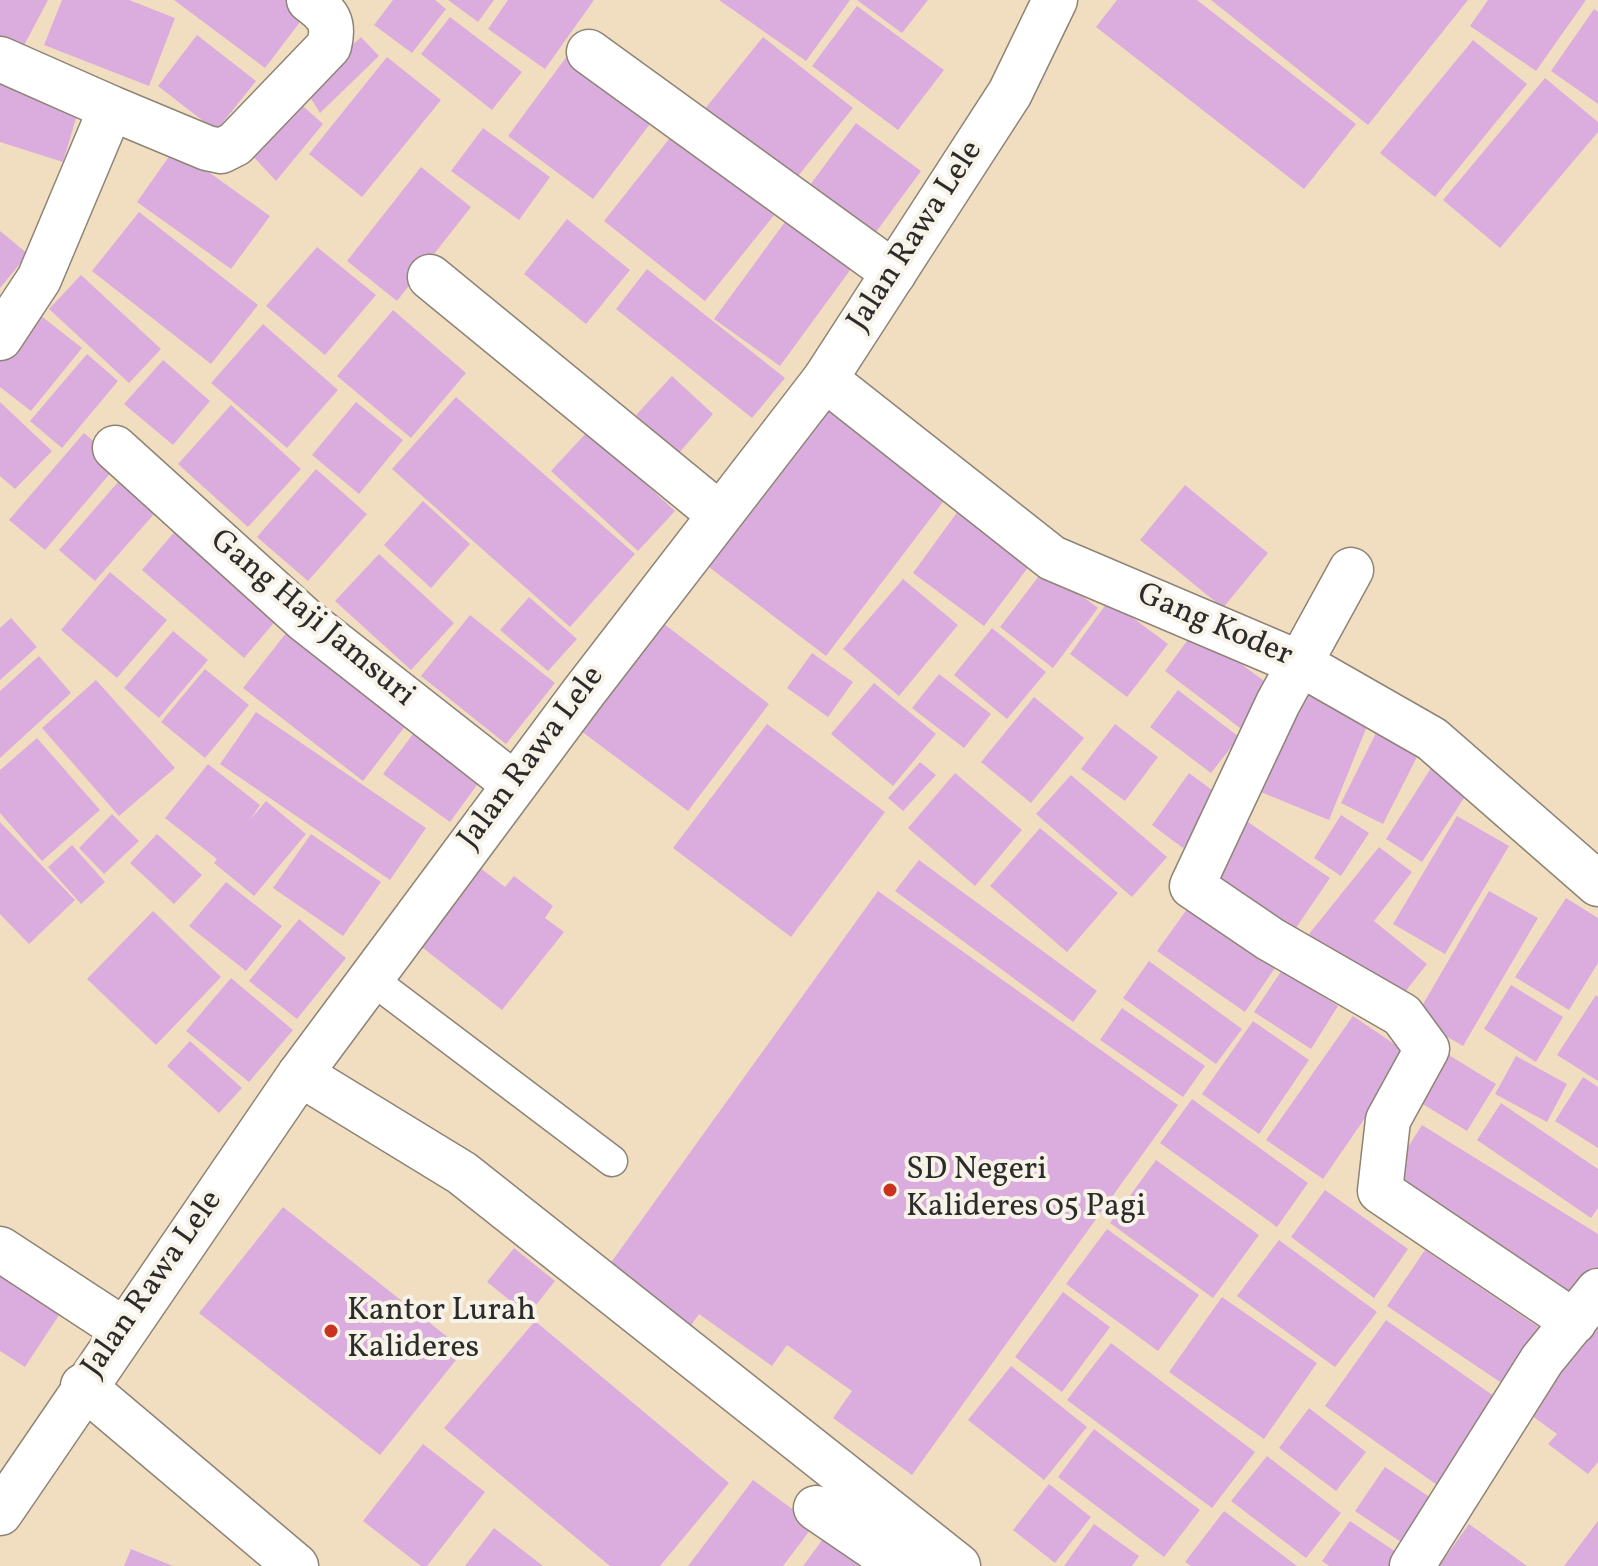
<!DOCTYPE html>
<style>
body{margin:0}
canvas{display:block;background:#f1dec0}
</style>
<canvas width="1598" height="1566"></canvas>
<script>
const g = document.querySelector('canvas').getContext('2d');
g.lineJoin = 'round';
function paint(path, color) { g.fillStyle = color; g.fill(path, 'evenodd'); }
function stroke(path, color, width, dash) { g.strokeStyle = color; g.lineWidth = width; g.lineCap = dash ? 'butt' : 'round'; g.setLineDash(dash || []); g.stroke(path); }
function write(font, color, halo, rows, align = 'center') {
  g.font = font + ' Vollkorn,serif'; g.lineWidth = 8; g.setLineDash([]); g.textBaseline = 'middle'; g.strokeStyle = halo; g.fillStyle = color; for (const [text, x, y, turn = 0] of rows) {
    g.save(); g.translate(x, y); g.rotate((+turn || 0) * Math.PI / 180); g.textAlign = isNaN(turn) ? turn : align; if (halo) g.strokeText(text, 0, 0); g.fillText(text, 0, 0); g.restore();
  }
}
const building = new Path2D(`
 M0 0H48L20 53 0 42Z
 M62 0H129L175 18 149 86 44 45Z
 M174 0H299L310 9 265 68Z
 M393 0H435L446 9 412 53 374 25Z
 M448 0H494L478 22Z
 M508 0H594L545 69 488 29Z
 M719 0H850L806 61Z
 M857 0H928L902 33Z
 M1117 0H1197L1356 124 1304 189 1096 27Z
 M1211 0H1468L1368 125Z
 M1488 0H1586L1536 71 1470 26Z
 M857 6 944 70 898 130 812 66Z
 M1594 9 1598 12V104L1551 71Z
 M450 17 522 72 492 110 421 54Z
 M197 35 256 81 216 131 158 86Z
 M361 37 379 56 320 113 305 89Z
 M763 37 853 108 794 181 704 110Z
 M1473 40 1527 84 1435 197 1380 153Z
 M570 52 656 116 593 199 508 136Z
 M387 57 441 100 362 197 309 154Z
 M1545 78 1598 122V132L1500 248 1443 200Z
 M0 80 80 105 63 162 0 142Z
 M295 99 323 124 276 181 248 151Z
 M856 123 921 171 876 232 810 185Z
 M681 124 783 204 705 301 604 221Z
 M483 128 550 177 519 220 451 171Z
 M175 148 270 216 231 269 137 202Z
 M421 167 471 207 397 301 347 261Z
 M793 211 859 258 780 366 714 319Z
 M139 212 258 305 211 364 92 271Z
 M567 219 630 270 586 324 524 274Z
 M0 231 28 254 0 288Z
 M317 247 376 295 325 355 266 306Z
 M647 269 785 378 752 418 616 309Z
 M81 275 161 349 129 383 49 309Z
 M31 308 82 348 31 411 0 387V346Z
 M393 310 466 373 411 438 337 376Z
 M263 324 338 390 287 448 211 383Z
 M87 354 118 381 62 448 30 421Z
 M163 360 210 401 173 445 124 404Z
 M672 376 713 414 678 454 636 415Z
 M827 396 952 490 826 656 701 561Z
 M456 397 635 554 570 627 392 469Z
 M0 402 52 451 15 489 0 476Z
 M356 402 403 440 359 494 312 455Z
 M231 405 301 469 248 527 178 464Z
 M588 431 675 511 638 551 551 471Z
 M84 433 119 463 45 550 9 520Z
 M316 469 367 514 308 581 257 537Z
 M125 474 162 505 95 581 59 550Z
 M1185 485 1268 553 1223 608 1140 540Z
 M423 501 470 544 431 588 384 545Z
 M961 507 1033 561 984 626 913 573Z
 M182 523 284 611 244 658 142 570Z
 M379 554 454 623 411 670 335 601Z
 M1045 568 1098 608 1053 668 1000 627Z
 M110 572 167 620 117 678 61 630Z
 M903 579 958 625 899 696 843 649Z
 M529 597 577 639 548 671 500 630Z
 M1109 600 1168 644 1127 697 1070 654Z
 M651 614 769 704 688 811 569 722Z
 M470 615 555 683 506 744 421 676Z
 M11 618 37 647 0 680V628Z
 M290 628 410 720 363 781 243 688Z
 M992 628 1046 672 1007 719 954 675Z
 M1195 630 1275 689 1244 731 1165 671Z
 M173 631 208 660 159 718 124 688Z
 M812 653 853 682 828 717 787 688Z
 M39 656 71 693 0 758V691Z
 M205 669 249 705 205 758 161 722Z
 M939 674 991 714 964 748 912 708Z
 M1295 677 1374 709 1329 820 1251 788Z
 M96 680 175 768 119 816 42 728Z
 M874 683 936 734 893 786 831 734Z
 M1178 690 1239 737 1211 773 1150 727Z
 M1034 697 1084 738 1031 803 981 762Z
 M256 712 426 828 390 880 220 764Z
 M767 724 885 812 791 937 673 848Z
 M1115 724 1158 757 1125 801 1081 769Z
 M1380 725 1422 747 1383 824 1341 803Z
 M416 730 482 778 450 822 383 774Z
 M37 738 100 810 42 861 0 813V770Z
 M920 762 936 775 903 811 888 798Z
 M208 764 260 805 250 820 266 801 306 834 254 896 214 863 217 859 165 818Z
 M1431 768 1468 792 1422 862 1386 839Z
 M955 773 1022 830 975 886 908 828Z
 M1189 773 1220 796 1183 848 1152 825Z
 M1071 775 1167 857 1132 897 1036 814Z
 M112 814 139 841 104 874 79 848Z
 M1341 815 1369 833 1341 876 1314 858Z
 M1457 816 1509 846 1445 954 1393 924Z
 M0 822 75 900 29 944 0 914Z
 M1248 822 1330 878 1287 941 1205 885Z
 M1040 828 1118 893 1067 952 990 886Z
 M157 834 202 875 174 904 130 863Z
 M311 834 381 882 343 936 273 888Z
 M72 845 105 882 81 904 48 867Z
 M1379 847 1412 872 1374 921 1427 964 1397 1002 1309 934Z
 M470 860 505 887 514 876 553 906 545 918 564 932 502 1010 409 937Z
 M919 860 1097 991 1073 1022 895 891Z
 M226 882 282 926 246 971 189 926Z
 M878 891 1178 1105 912 1475 833 1418 852 1391 787 1345 772 1366 699 1314 685 1334 602 1275Z
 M1489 891 1538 918 1463 1046 1415 1018Z
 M1566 898 1598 918V963L1569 1010 1515 977Z
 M1190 905 1277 965 1245 1012 1157 951Z
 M153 911 221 977 156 1045 87 979Z
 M299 919 346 958 297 1019 249 981Z
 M1149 961 1242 1029 1216 1064 1123 998Z
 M1282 970 1338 1006 1311 1049 1254 1012Z
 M231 978 293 1030 249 1082 186 1031Z
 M1511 985 1563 1017 1536 1062 1484 1029Z
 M1596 995 1598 997V1081L1557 1055Z
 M1122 1008 1205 1066 1183 1097 1100 1040Z
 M1353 1016 1409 1054 1323 1179 1266 1140Z
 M1253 1021 1309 1060 1259 1134 1202 1094Z
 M190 1041 242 1088 219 1113 167 1066Z
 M1444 1052 1496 1084 1467 1131 1416 1100Z
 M1516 1056 1567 1084 1547 1122 1495 1094Z
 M1583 1077 1598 1087V1148L1555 1121Z
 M1192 1099 1308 1183 1277 1227 1160 1143Z
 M1501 1103 1598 1169V1208L1591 1218 1477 1140Z
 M1422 1125 1598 1234V1275L1581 1302 1386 1182Z
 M1156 1160 1259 1235 1213 1298 1110 1223Z
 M1325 1190 1408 1249 1374 1298 1291 1237Z
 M283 1207 464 1350 380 1455 199 1313Z
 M1107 1229 1199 1295 1158 1351 1066 1284Z
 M1279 1240 1377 1312 1335 1367 1237 1296Z
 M514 1248 555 1281 528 1315 487 1282Z
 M1425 1250 1540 1328 1503 1384 1387 1306Z
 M0 1268 63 1309 25 1367 0 1351Z
 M1063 1292 1110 1327 1062 1392 1015 1357Z
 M1222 1297 1317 1363 1264 1439 1169 1372Z
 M1598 1315V1462L1588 1474 1548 1444 1557 1434 1524 1410Z
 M1386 1320 1498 1399 1437 1485 1325 1406Z
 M535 1321 729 1483 660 1566H610L444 1428Z
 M1111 1343 1255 1452 1212 1508 1067 1400Z
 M1011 1366 1087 1427 1044 1480 968 1420Z
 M1309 1408 1366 1452 1336 1491 1279 1448Z
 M1094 1429 1200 1510 1164 1557 1058 1477Z
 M423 1444 485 1492 427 1566H421L363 1521Z
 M1267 1456 1341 1513 1306 1558 1231 1501Z
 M1385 1467 1440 1504 1410 1548 1355 1511Z
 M753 1480 814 1525 783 1566H688Z
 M1049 1484 1091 1517 1055 1563 1013 1530Z
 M1224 1511 1297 1566H1191L1185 1562Z
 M1350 1521 1399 1554 1390 1566H1329L1322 1561Z
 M1598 1521V1566H1564Z
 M1094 1524 1139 1556 1132 1566H1064Z
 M1469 1524 1527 1566H1439Z
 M494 1528 543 1566H465Z
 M823 1539 861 1566H803Z
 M131 1549 173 1566H124Z`);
const service = new Path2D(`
 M370 978 612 1161`);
const minor = new Path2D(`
 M589 52 894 273
 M0 59 111 108
 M430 277 719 514
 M0 338 39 279 111 108 207 148 221 151 235 144 329 46C335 22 328 14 309 0
 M825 379 1052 558 1299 663 1432 739 1598 884
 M115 448 305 620 514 784
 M1351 570 1278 703 1192 886 1270 939 1402 1015 1427 1049 1388 1120 1380 1191 1574 1322
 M300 1074 462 1173 958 1566
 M0 1249 124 1330
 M83 1386 296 1566
 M816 1508 901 1566
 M1412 1566 1542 1360 1598 1291`);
const tertiary = new Path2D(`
 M0 1513 300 1074 583 693 825 379 1010 93 1055 0`);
const markers = [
 [890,1190,8,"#c8321e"],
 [331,1331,8,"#c8321e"]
];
const streetNames = [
 ["Jalan Rawa Lele",917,237,-57],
 ["Gang Haji Jamsuri",311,620,40],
 ["Gang Koder",1214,627,23],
 ["Jalan Rawa Lele",533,759,-53],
 ["Jalan Rawa Lele",154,1285,-55]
];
const poiNames = [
 ["SD Negeri",906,1172],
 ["Kalideres 05 Pagi",906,1209],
 ["Kantor Lurah",347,1313],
 ["Kalideres",347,1350]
];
paint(building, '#dbadde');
stroke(service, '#8e8476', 33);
stroke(minor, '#8e8476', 47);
stroke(tertiary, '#8e8476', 47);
stroke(service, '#fff', 30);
stroke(minor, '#fff', 44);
stroke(tertiary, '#fff', 44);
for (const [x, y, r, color] of markers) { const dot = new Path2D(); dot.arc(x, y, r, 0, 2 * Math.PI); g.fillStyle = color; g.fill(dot); stroke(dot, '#f7f3e8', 3); }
write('32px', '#2b2b2b', '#f7f3e8', streetNames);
write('32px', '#2b2b2b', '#f7f3e8', poiNames, 'left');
</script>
